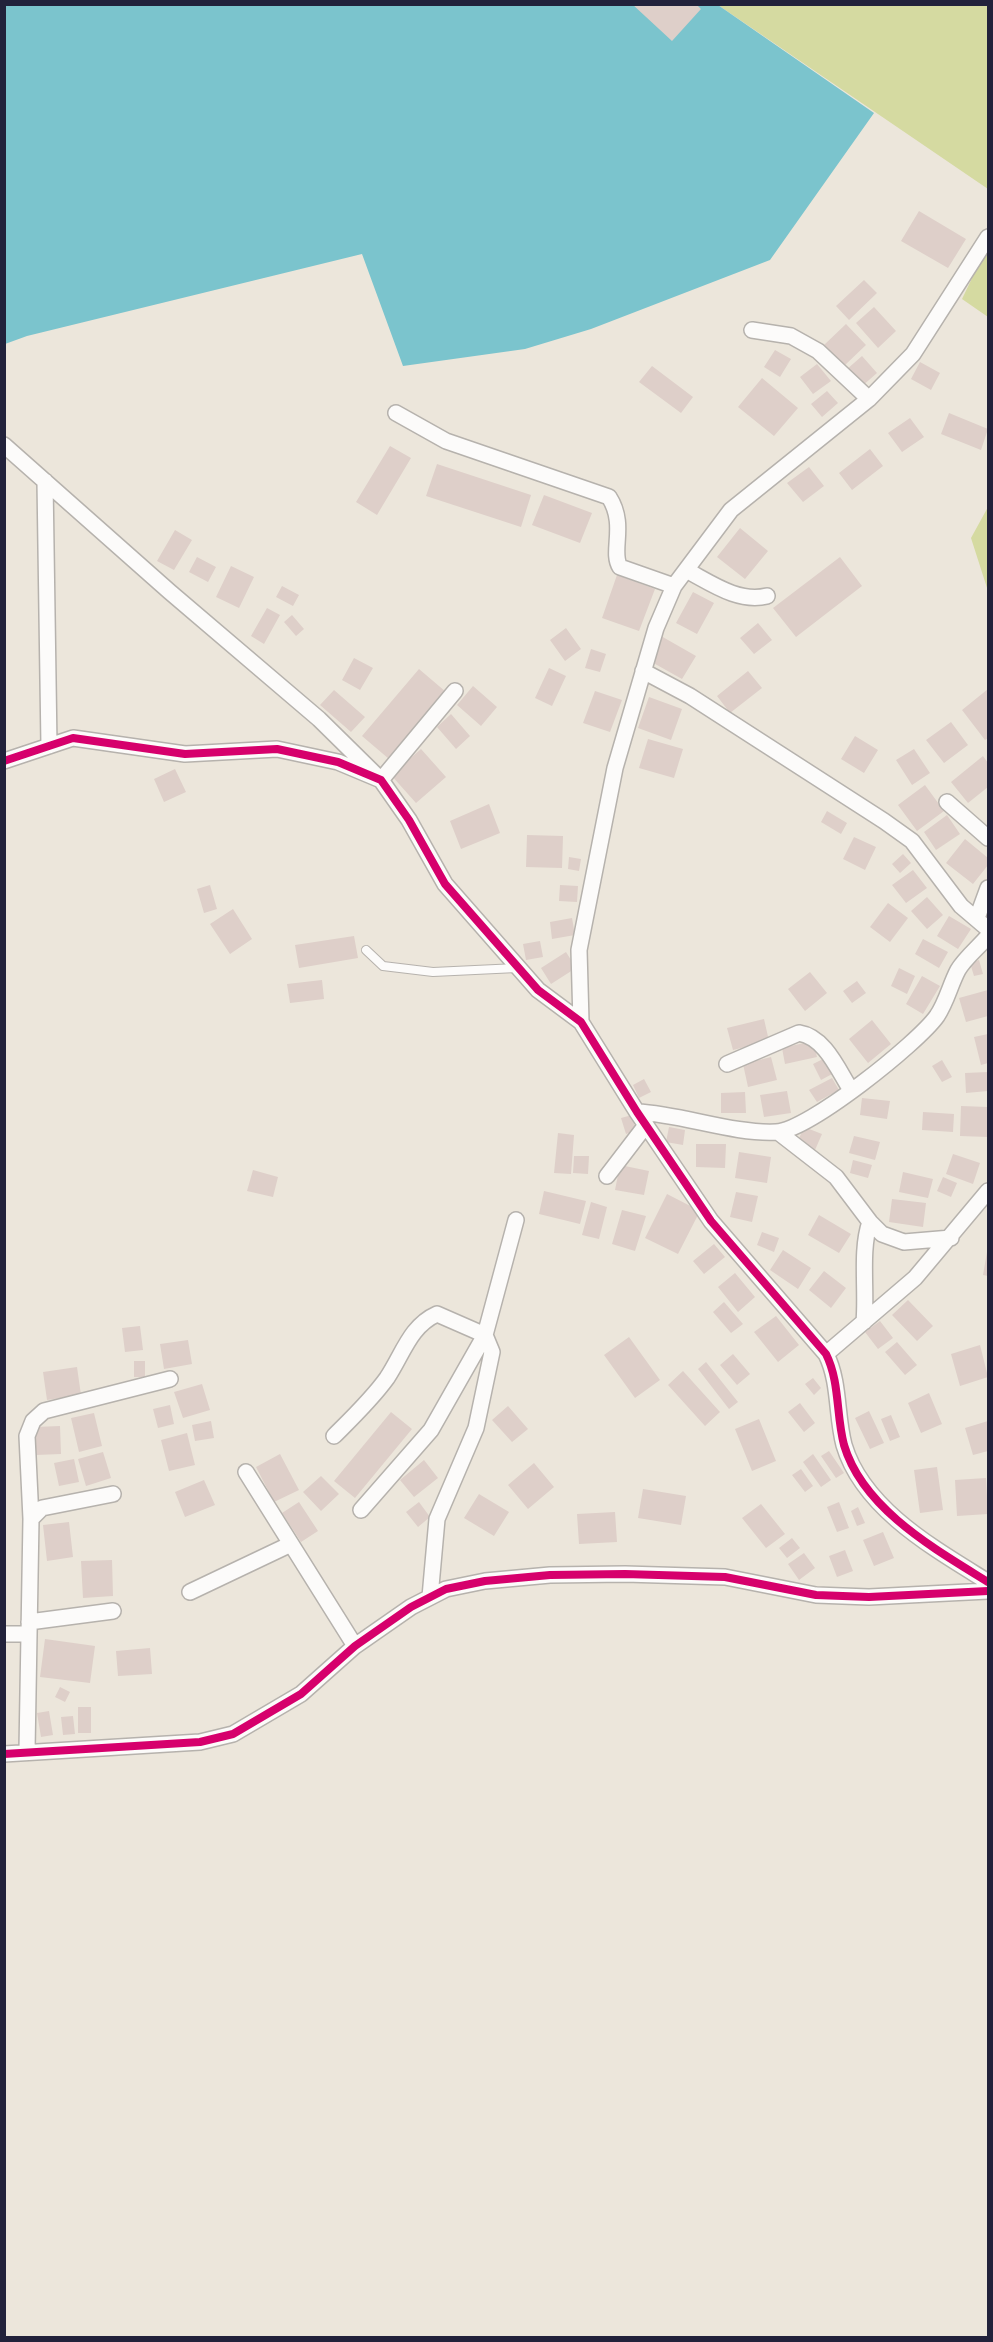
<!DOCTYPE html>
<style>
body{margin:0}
#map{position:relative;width:993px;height:2342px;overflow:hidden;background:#ece6db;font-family:Mali,sans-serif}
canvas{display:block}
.frame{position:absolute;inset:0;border:6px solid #22223b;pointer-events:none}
</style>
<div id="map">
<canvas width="993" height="2342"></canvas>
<div class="frame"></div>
</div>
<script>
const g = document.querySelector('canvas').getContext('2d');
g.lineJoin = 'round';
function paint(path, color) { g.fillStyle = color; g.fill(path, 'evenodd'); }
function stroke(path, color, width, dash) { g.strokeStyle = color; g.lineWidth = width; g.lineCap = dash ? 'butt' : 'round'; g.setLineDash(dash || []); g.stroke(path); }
const green = new Path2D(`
 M718 5H988V189Z
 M988 245V317L962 299Z
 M988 507V591L971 538Z`);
const water = new Path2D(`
 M5 5H718L874 113 770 260 591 329 525 349 403 366 362 254 27 336 5 344Z`);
const building = new Path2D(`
 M632 4H696L701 9 672 41Z
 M919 211 966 239 948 268 901 241Z
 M864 280 877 293 849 320 836 306Z
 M874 307 896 331 878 348 856 323Z
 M846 324 866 345 844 366 824 345Z
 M775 350 791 359 780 377 764 367Z
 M862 356 877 373 861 387 846 370Z
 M920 362 940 373 931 390 911 379Z
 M817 364 831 381 813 394 800 377Z
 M652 366 693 397 681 413 639 382Z
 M762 378 798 408 774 436 738 407Z
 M827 391 838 403 822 417 811 404Z
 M949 413 988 429 981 450 941 434Z
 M910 418 924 437 902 452 888 433Z
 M390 446 411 458 377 515 356 502Z
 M870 449 883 466 852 490 839 473Z
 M437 464 531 495 521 527 426 496Z
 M809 467 824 486 803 502 787 483Z
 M544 495 592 513 580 543 532 525Z
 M740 528 768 551 745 579 717 557Z
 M175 530 192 540 174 570 157 561Z
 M197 557 216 567 208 582 189 572Z
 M840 557 862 586 796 637 773 608Z
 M231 566 254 577 239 608 216 597Z
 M617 575 655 589 639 631 602 618Z
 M282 586 299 595 293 606 276 597Z
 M693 592 714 603 697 634 676 623Z
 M267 608 280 615 264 644 251 636Z
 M292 615 304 629 296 636 284 622Z
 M758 623 772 640 754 654 740 638Z
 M566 628 581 649 565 661 550 640Z
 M661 636 696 656 682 679 648 660Z
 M591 649 606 654 600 672 585 668Z
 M354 658 373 668 360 690 342 680Z
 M549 668 566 676 552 706 535 698Z
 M419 669 446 692 389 759 362 736Z
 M748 671 762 688 730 713 717 696Z
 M473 686 497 707 481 726 457 705Z
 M988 689V738L985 740 962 710Z
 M334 690 365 717 351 732 320 705Z
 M595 691 622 700 610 732 583 723Z
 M649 697 682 709 671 740 638 728Z
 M451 714 470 736 456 749 437 727Z
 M951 722 968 745 944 763 926 740Z
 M855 736 878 750 864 773 841 759Z
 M648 739 683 749 674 778 639 768Z
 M421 749 446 777 416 803 391 775Z
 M914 749 930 773 912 785 896 760Z
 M983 756 988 763V787L968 803 951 782Z
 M175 769 186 792 164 802 154 779Z
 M925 785 944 811 917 831 898 805Z
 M489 804 500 833 461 849 450 821Z
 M827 811 847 823 841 834 821 822Z
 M947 815 960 834 936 850 924 832Z
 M527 835 563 836 562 868 526 867Z
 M854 837 876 847 865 870 843 859Z
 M965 839 988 858V865L973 884 946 863Z
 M903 854 911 863 900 873 892 864Z
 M569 857 581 859 579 871 568 869Z
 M913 870 927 888 906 903 892 885Z
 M210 885 217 909 204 913 197 889Z
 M560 885 578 886 577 902 559 901Z
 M927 897 943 915 927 929 911 911Z
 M888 903 908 918 890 942 870 927Z
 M233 909 252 939 230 954 210 924Z
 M949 916 971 929 958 949 937 936Z
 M572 918 575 935 552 939 550 922Z
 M354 936 358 958 299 968 295 945Z
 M923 939 948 952 939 968 915 954Z
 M540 941 543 957 526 960 523 944Z
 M566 952 576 968 551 984 541 968Z
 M979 960 983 974 974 976 970 963Z
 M899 968 915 976 907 994 891 986Z
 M810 972 827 993 805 1011 788 989Z
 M922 976 940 986 923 1014 906 1004Z
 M322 980 324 999 290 1003 287 984Z
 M857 981 866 993 852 1003 843 991Z
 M988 990V1016L966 1022 959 998Z
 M764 1019 769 1041 733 1050 727 1028Z
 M872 1020 891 1044 868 1063 849 1039Z
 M988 1034V1063L981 1065 974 1037Z
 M813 1041 817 1057 785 1064 782 1048Z
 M771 1057 777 1080 748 1087 743 1064Z
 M827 1057 834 1073 821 1080 813 1064Z
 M942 1060 952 1077 942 1082 932 1066Z
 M988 1072V1091L966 1093 965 1073Z
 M832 1078 839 1090 817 1102 809 1090Z
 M644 1079 651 1092 639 1098 633 1085Z
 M787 1091 791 1113 764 1117 760 1095Z
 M745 1092 746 1113H721V1093Z
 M862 1098 890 1101 887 1119 860 1115Z
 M961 1106 988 1107V1137L960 1136Z
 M923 1112 954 1114 953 1132 922 1130Z
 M632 1115 636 1131 626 1134 621 1118Z
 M669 1127 685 1130 683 1145 666 1142Z
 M804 1127 822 1134 815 1150 797 1143Z
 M558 1133 574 1135 571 1174 554 1173Z
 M854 1136 880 1142 875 1160 849 1153Z
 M696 1144H726L725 1168 696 1167Z
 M739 1152 771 1157 767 1183 735 1178Z
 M953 1154 980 1163 973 1184 946 1174Z
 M574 1156H589L588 1174 573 1173Z
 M853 1160 872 1165 868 1178 850 1173Z
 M620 1165 649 1171 644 1195 615 1190Z
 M253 1170 278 1177 273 1197 247 1191Z
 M903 1172 933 1179 928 1198 899 1192Z
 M943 1177 957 1183 951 1197 937 1191Z
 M544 1191 586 1201 580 1224 539 1214Z
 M736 1192 758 1196 752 1222 730 1217Z
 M667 1194 700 1211 678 1254 645 1238Z
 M892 1199 926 1203 923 1227 889 1222Z
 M591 1202 607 1207 599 1239 582 1235Z
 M622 1210 646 1216 635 1251 612 1244Z
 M819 1215 851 1234 839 1253 808 1235Z
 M762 1232 779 1238 774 1252 757 1245Z
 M714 1244 725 1257 704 1274 693 1261Z
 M783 1250 811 1268 798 1289 770 1270Z
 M987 1252H988V1276L983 1275Z
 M824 1271 846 1288 831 1308 809 1290Z
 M735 1273 755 1297 738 1312 718 1287Z
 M908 1300 933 1326 917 1341 892 1315Z
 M724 1302 743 1324 731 1333 713 1312Z
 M776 1316 799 1345 778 1362 754 1332Z
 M880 1321 893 1338 878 1349 865 1332Z
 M140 1326 143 1350 125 1352 122 1328Z
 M629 1337 660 1380 635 1398 604 1355Z
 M188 1340 192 1364 164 1369 160 1344Z
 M897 1342 917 1365 905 1375 885 1352Z
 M980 1345 988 1377 960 1386 951 1354Z
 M733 1354 750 1374 737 1385 720 1365Z
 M134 1361H145V1377H134Z
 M706 1362 738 1402 729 1409 698 1369Z
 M77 1367 81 1395 47 1400 43 1372Z
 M683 1371 720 1412 705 1426 668 1385Z
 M813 1378 821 1388 814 1395 805 1384Z
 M202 1384 210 1410 183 1418 174 1392Z
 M929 1393 942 1424 921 1433 908 1403Z
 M800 1403 815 1423 804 1432 788 1412Z
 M170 1405 174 1424 158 1428 153 1409Z
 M508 1406 528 1429 512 1442 492 1420Z
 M869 1411 884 1443 870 1449 855 1418Z
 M391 1412 412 1429 355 1498 334 1481Z
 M94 1413 102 1446 79 1452 71 1418Z
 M891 1415 900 1437 890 1441 881 1419Z
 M759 1419 776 1461 752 1471 735 1429Z
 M211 1421 214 1438 195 1441 192 1425Z
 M988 1421V1451L973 1455 965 1428Z
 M60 1426 61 1454 36 1455 35 1427Z
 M187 1433 195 1465 169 1471 161 1440Z
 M829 1451 844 1473 836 1478 821 1456Z
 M103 1452 111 1478 86 1486 78 1459Z
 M280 1454 299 1490 274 1502 256 1467Z
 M813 1454 831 1480 821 1487 803 1462Z
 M74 1459 79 1482 59 1486 54 1463Z
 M424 1460 438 1478 414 1497 400 1480Z
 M534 1463 554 1487 528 1509 508 1485Z
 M937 1467 943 1510 920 1513 914 1470Z
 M801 1469 813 1486 805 1492 792 1475Z
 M321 1476 339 1494 321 1511 303 1492Z
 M986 1478 988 1514 957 1516 955 1480Z
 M204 1480 215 1505 185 1517 175 1492Z
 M643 1489 686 1496 681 1525 638 1518Z
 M479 1494 509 1512 494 1536 464 1518Z
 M299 1502 318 1531 301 1542 282 1513Z
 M419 1502 430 1517 418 1527 406 1512Z
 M839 1502 849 1528 837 1532 827 1507Z
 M761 1504 785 1534 766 1548 742 1518Z
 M858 1507 865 1523 857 1526 851 1511Z
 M615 1512 617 1542 579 1544 577 1514Z
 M69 1522 73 1557 47 1561 43 1525Z
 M883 1532 894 1558 874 1566 863 1540Z
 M792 1538 800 1548 787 1558 779 1548Z
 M845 1550 853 1571 837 1577 829 1556Z
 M804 1553 815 1568 799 1580 788 1564Z
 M112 1560 113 1596 83 1598 81 1561Z
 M45 1639 95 1646 90 1683 40 1677Z
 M150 1648 152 1674 118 1676 116 1651Z
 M60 1687 70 1692 65 1702 55 1697Z
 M78 1707H91V1733H78Z
 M49 1711 53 1735 41 1737 37 1713Z
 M73 1716 75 1734 63 1735 61 1717Z`);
const lane = new Path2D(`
 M366 950 383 966 433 972 517 968`);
const street = new Path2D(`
 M752 330 791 336 818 351 869 399
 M396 413 446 441 609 497C627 525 610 552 620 567L674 586
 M4 445 170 592 319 719 381 780 455 691
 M45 481 49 746
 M686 570C711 583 738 603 767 596
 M643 671 690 696 884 821 912 841 961 906 988 929
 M4 761 73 738 185 754 277 749 338 762 381 780 409 820 445 884 538 990 581 1022 637 1112 711 1221 826 1354C840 1382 836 1415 844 1445 863 1509 935 1549 988 1582
 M947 802 988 838
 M977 918 988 888
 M581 1022 579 950 615 768 656 628 674 586 731 510 869 399 913 354 988 237
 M727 1064 799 1033C825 1037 838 1070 851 1090
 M637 1112C682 1114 732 1134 776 1132 808 1131 918 1043 937 1016 947 1001 950 985 958 970 965 958 979 947 988 936
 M778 1132 836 1177 870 1222 882 1234 904 1242 951 1238
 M607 1176 646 1125
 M864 1322C867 1291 860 1250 870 1222
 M826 1354 915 1278 988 1191
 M334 1436C352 1418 372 1399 387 1378 403 1354 410 1326 437 1314L485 1335 431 1430 361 1510
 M246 1472 355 1646
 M31 1519 27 1436 33 1421 44 1411 170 1379
 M190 1592 291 1544
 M430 1597 437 1519 476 1428 492 1352 485 1335 516 1220
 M29 1622 113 1611
 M4 1634H29
 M27 1750 31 1519 42 1508 113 1494
 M4 1754 200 1742 233 1734 301 1694 355 1646 411 1607 446 1589 485 1581 550 1575 625 1574 725 1577 816 1595 869 1597 988 1591`);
const cycleway = new Path2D(`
 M4 761 73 738 185 754 277 749 338 762 381 780 409 820 445 884 538 990 581 1022 637 1112 711 1221 826 1354C840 1382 836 1415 844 1445 863 1509 935 1549 988 1582
 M4 1754 200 1742 233 1734 301 1694 355 1646 411 1607 446 1589 485 1581 550 1575 625 1574 725 1577 816 1595 869 1597 988 1591`);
paint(green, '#d5daa1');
paint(water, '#7bc4cd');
paint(building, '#decfc9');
stroke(lane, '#b6b2ad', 10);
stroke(street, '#b6b2ad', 18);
stroke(lane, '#fcfbfa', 8);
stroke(street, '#fcfbfa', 15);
stroke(cycleway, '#d6006c', 8);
</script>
